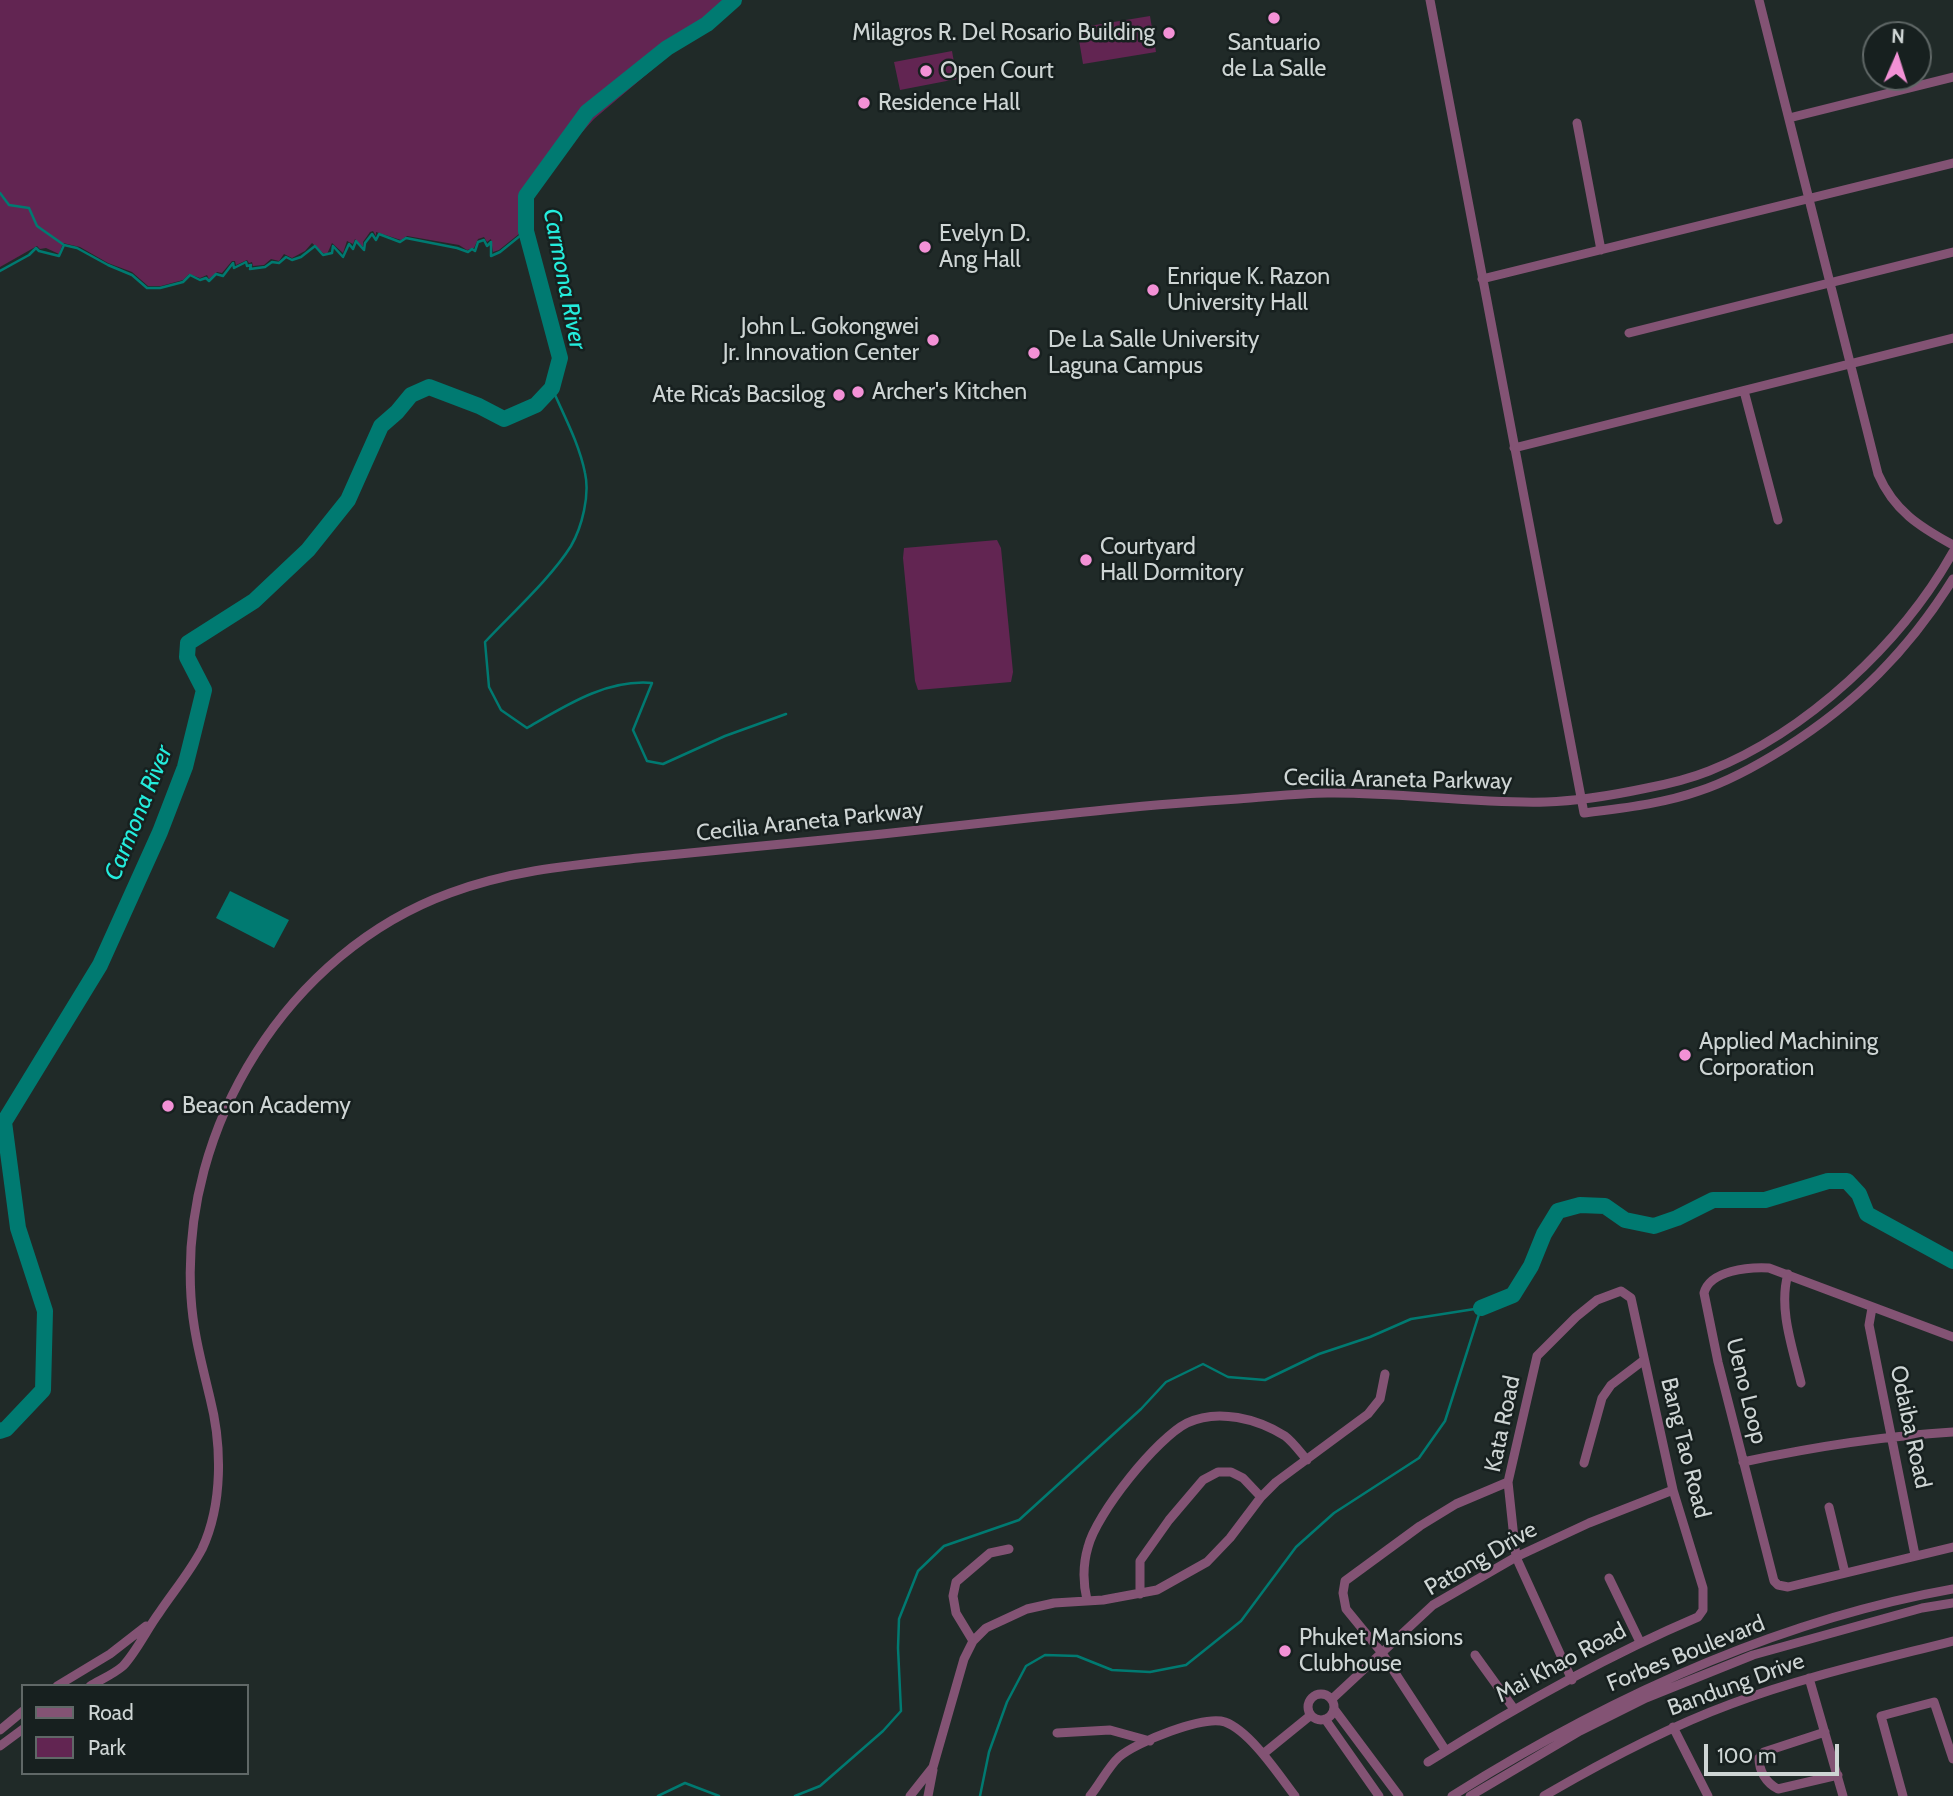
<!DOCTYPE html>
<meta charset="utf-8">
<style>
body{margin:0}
#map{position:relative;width:1953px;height:1796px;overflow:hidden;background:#202a28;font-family:Cabin,sans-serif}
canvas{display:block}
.legend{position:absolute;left:21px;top:1684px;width:228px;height:91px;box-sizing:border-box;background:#17201f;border:2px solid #606867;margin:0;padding:9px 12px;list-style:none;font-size:21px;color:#ced5d4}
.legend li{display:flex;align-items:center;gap:14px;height:35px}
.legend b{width:35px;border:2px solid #606867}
.north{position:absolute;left:1862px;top:21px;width:70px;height:70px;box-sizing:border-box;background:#17201f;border:2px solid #606867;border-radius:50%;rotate:3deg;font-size:19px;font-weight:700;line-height:28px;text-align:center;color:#ced5d4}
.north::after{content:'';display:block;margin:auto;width:24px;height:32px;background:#f391d6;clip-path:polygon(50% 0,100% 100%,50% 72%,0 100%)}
.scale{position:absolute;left:1704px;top:1744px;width:135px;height:32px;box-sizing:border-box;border:4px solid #ced5d4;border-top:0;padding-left:9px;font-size:21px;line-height:24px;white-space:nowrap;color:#ced5d4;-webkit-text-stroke:5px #17201f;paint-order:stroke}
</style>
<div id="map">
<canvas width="1953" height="1796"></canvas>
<ul class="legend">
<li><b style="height:9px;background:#835374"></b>Road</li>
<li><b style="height:19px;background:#622552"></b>Park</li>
</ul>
<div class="north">N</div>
<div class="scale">100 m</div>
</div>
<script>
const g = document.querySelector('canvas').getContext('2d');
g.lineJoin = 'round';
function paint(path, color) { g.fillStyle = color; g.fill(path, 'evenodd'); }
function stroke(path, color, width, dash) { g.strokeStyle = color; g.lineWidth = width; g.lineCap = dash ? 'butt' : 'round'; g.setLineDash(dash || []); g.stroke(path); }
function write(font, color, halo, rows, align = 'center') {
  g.font = font + ' Cabin,sans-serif'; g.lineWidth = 5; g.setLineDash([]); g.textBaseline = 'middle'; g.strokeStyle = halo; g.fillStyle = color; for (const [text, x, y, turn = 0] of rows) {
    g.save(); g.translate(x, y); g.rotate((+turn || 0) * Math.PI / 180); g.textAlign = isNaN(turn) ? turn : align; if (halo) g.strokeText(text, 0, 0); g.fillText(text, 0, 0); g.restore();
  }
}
const green = new Path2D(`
 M0 0H734L594 119 525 195 524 230 499 250 493 252 491 239 487 242 484 237 478 239 474 248 467 250 459 245 407 236 401 240 376 232V236L373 231 370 232 363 242V247L355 239 353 244 347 241 343 253 332 243 327 254 323 253 312 243 305 251 292 258 284 254 279 261 271 259 264 265 253 266 252 262 249 263 247 260 236 265 235 261H232L222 273 217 272 209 279 207 275 200 278 189 274 183 280 161 286H148L132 272 108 263 80 247 63 243 59 254 46 248 40 249 37 246 0 267Z
 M1150 16 1156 52 1083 64 1077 28Z
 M952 51 957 79 900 90 894 62Z
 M997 540 1001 548 1013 672 1011 682 918 690 915 681 903 558 904 548Z`);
const water = new Path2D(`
 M230 891 289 920 274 948 216 918Z`);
const stream = new Path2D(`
 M0 193 9 205 29 208 37 226 64 245 77 248 108 265 132 275 147 288H160L183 282 190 275 200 280 206 278 209 281 216 274 223 276 233 263 234 268 246 262 247 266 251 265 250 269 265 267 272 262 279 263 286 257 292 260 301 257 315 246 323 255 332 253 333 246 343 257 349 244 353 249 356 241 364 250 365 243 372 234 376 240 379 234 400 242 406 238 457 248 468 252 472 249 475 251 478 242 484 240 487 246 491 242V256L500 252 526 231
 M0 271 29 255 36 248 39 251 59 256 64 245
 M552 388C564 416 579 443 585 473 590 495 582 527 571 546 551 578 511 614 485 642L489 687 501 710 527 728C565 706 606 679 652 683L633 730 647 761 663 764 725 736 786 714
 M658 1796 685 1783 719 1796
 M795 1796 820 1786 883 1731 901 1711 898 1648 899 1619 918 1571 944 1546 1019 1520 1141 1409 1166 1382 1203 1364 1228 1377 1265 1380 1319 1354 1370 1337 1411 1319 1481 1308 1445 1421 1419 1458 1334 1513 1296 1547 1241 1621 1186 1665 1150 1672 1112 1670 1077 1656 1045 1655 1026 1666 1007 1702 989 1752 980 1796`);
const river = new Path2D(`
 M1481 1308 1513 1295 1531 1266 1544 1234 1558 1211 1580 1205 1605 1206 1625 1220 1654 1226 1677 1218 1713 1200H1765L1828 1181H1847L1859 1194 1867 1214 1953 1261
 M0 1431 6 1429 43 1390 45 1311 18 1228 4 1122 100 965 160 832 185 767 204 690 187 657 188 643 254 601 308 550 348 500 381 426 397 412 411 395 429 387 479 406 504 419 536 405 552 388 560 358 526 231V196L587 112 667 48 707 24 734 0`);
const minor = new Path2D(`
 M1430 0 1584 813C1622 808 1662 804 1699 791 1730 781 1758 765 1785 748 1856 703 1908 651 1953 579
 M1759 0 1878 474C1894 511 1920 527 1953 545
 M1789 118 1953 77
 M1577 123 1601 250
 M1482 279 1953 163
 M1629 333 1953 252
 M1744 391 1778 520
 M1514 448 1953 338
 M1788 1274C1778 1309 1793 1349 1801 1383
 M1872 1308 1869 1325 1915 1555
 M1953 1337 1769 1268C1749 1267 1710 1270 1704 1293L1718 1362 1774 1581 1778 1585 1788 1587 1953 1547
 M1743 1462C1813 1447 1882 1436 1953 1432
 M1584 1463 1602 1398 1611 1385 1644 1360
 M1829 1507 1845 1573
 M1609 1578 1640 1642
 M1140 1594V1561L1169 1520 1203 1480 1218 1472H1231L1243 1478 1261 1497
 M1087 1600C1083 1583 1083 1564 1088 1547 1096 1514 1157 1438 1187 1423 1218 1408 1258 1419 1285 1436 1293 1442 1300 1452 1307 1460
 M973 1641 956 1613 953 1596 956 1582 990 1553 1009 1549
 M1475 1655 1514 1709
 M1809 1678 1843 1796
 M57 1686 110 1654 146 1626
 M90 1686C100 1680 114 1674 123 1666 137 1651 147 1629 159 1613 173 1592 190 1572 202 1549 223 1504 222 1445 210 1398 202 1364 193 1332 191 1297 180 1127 288 952 450 893 512 870 573 865 638 858 707 851 775 845 843 838 975 825 1106 807 1238 799 1268 797 1298 793 1328 793 1401 792 1473 804 1546 802 1580 801 1614 795 1647 788 1668 784 1689 779 1709 771 1807 732 1902 643 1953 552
 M1308 1707a13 13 0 1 1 26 0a13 13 0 1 1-26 0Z
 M1332 1699 1433 1605 1516 1557 1589 1523 1673 1490
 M1334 1709 1399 1796
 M1325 1719 1379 1796
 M1673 1727 1708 1796
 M0 1730 23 1711
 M1825 1732 1764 1752 1759 1758C1759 1771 1766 1783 1778 1789L1838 1775
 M1057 1733 1110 1730 1150 1741
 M0 1746 23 1729
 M1446 1751 1382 1653 1346 1609 1343 1593 1345 1581 1420 1526 1456 1504 1508 1482
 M1263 1754 1311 1715
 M1428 1762C1514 1708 1604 1657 1698 1617L1703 1610V1588L1673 1490 1631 1298 1621 1291 1597 1300 1576 1317 1537 1356 1508 1482 1516 1557 1572 1680
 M910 1796 933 1767 964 1659 973 1641 986 1628 1027 1609 1054 1603 1103 1600 1157 1590 1207 1562 1230 1538 1261 1497 1276 1482 1368 1414 1380 1399 1385 1374
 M928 1796 933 1770
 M1090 1796C1100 1784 1108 1767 1119 1757 1136 1742 1204 1715 1225 1722 1250 1731 1279 1775 1295 1796
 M1452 1796C1605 1700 1773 1621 1953 1589
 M1470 1796 1580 1731 1646 1698 1753 1655 1922 1608 1953 1603
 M1544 1796C1604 1761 1666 1728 1731 1704 1803 1677 1879 1660 1953 1641
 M1903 1796 1881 1716 1934 1702 1953 1759`);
const markers = [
 [1274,18,7,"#f391d6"],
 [1169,33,7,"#f391d6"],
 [926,71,7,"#f391d6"],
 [864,103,7,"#f391d6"],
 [925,247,7,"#f391d6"],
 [1153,290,7,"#f391d6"],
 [933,340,7,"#f391d6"],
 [1034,353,7,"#f391d6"],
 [858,392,7,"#f391d6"],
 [839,395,7,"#f391d6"],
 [1086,560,7,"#f391d6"],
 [1685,1055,7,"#f391d6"],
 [168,1106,7,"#f391d6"],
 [1285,1651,7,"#f391d6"]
];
const poiNames = [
 ["Milagros R. Del Rosario Building",1155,33,"right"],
 ["Santuario",1274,43,"center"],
 ["de La Salle",1274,69,"center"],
 ["Open Court",940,71],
 ["Residence Hall",878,103],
 ["Evelyn D.",939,234],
 ["Ang Hall",939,260],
 ["Enrique K. Razon",1167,277],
 ["University Hall",1167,303],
 ["John L. Gokongwei",919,327,"right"],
 ["Jr. Innovation Center",919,353,"right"],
 ["De La Salle University",1048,340],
 ["Laguna Campus",1048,366],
 ["Archer's Kitchen",872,392],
 ["Ate Rica’s Bacsilog",825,395,"right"],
 ["Courtyard",1100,547],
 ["Hall Dormitory",1100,573],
 ["Applied Machining",1699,1042],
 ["Corporation",1699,1068],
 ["Beacon Academy",182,1106],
 ["Phuket Mansions",1299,1638],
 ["Clubhouse",1299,1664]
];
const streetNames = [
 ["Cecilia Araneta Parkway",1398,780,1],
 ["Cecilia Araneta Parkway",810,822,-6],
 ["Ueno Loop",1746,1391,76],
 ["Kata Road",1503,1424,-78],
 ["Odaiba Road",1910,1427,78],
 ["Bang Tao Road",1685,1448,76],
 ["Patong Drive",1481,1559,-30],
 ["Forbes Boulevard",1686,1654,-22],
 ["Mai Khao Road",1561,1663,-28],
 ["Bandung Drive",1736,1685,-20]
];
const waterNames = [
 ["Carmona River",564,279,79],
 ["Carmona River",139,813,-68]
];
paint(green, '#622552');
paint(water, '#007a71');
stroke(stream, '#007a71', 2.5);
stroke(river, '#007a71', 16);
stroke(minor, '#835374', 9);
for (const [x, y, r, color] of markers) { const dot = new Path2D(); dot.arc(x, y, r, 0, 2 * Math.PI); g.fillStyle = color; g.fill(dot); stroke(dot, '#17201f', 2.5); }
write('23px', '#ced5d4', '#17201f', poiNames, 'left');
write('23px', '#ced5d4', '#17201f', streetNames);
write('italic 24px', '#24eddd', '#17201f', waterNames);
</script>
